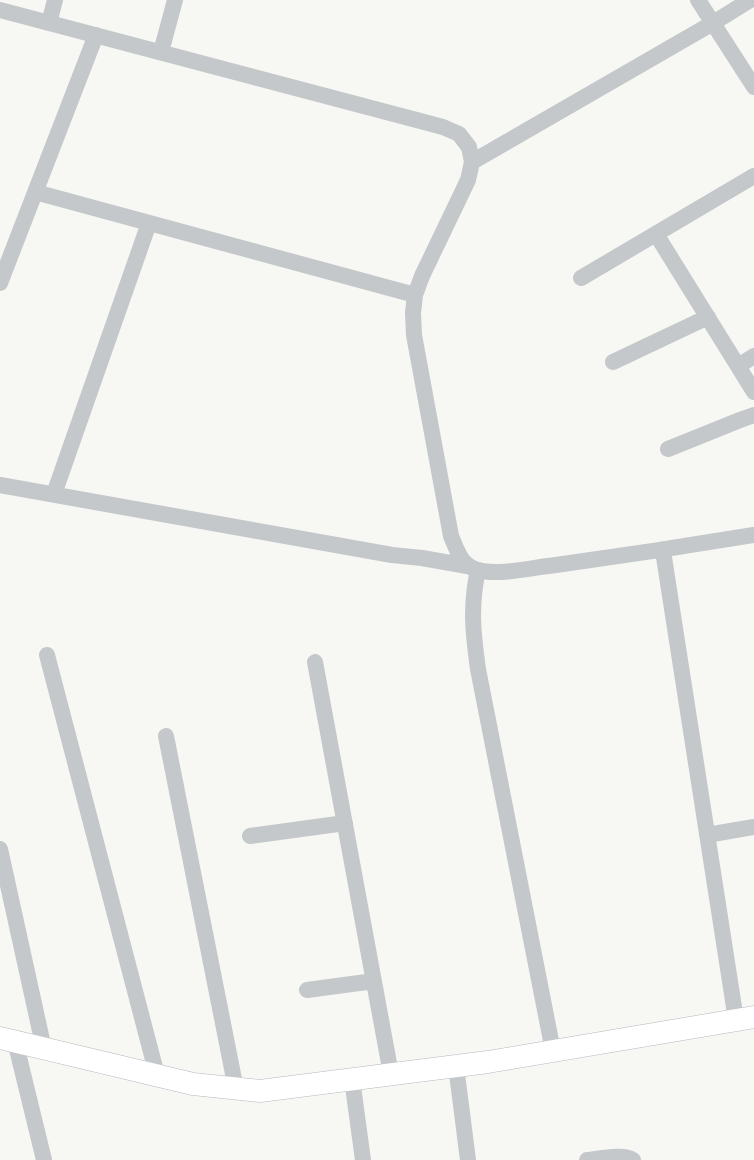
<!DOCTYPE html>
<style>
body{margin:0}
canvas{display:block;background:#f7f7f3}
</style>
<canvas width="754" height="1160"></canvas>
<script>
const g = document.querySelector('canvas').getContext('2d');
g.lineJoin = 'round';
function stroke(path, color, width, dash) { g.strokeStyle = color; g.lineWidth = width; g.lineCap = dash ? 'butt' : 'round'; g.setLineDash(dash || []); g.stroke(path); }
const street = new Path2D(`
 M698 0 754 87
 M0 10 443 127 459 134 469 147 472 162 468 180 422 276 415 295 413 313 414 335 451 536C457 550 461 566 478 570 499 576 534 567 556 565 622 556 688 546 754 535
 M49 23 55 0
 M161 52 175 0
 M472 162 713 23 750 0
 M35 192 415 295
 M656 234 754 392
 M581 278 754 176
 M0 283 96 35
 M613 362 708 317
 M738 366 754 356
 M668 449 740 420 754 415
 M0 485 392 555 422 558 467 566
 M54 494 149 223
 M663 551 736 1020
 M478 570C470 606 473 633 478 669L553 1051
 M47 655 157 1075
 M315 662 391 1074
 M166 736 236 1089
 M707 835 754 827
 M250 836 345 823
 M0 849 44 1049
 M307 990 374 981
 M15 1041 44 1160
 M456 1066 468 1160
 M352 1079 363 1160
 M587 1160C598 1159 624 1153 633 1160`);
const secondary = new Path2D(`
 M0 1038 193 1084 260 1091 488 1062 754 1017`);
stroke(secondary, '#b4babe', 23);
stroke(street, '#c4c8cb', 16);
stroke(secondary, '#fff', 22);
</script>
